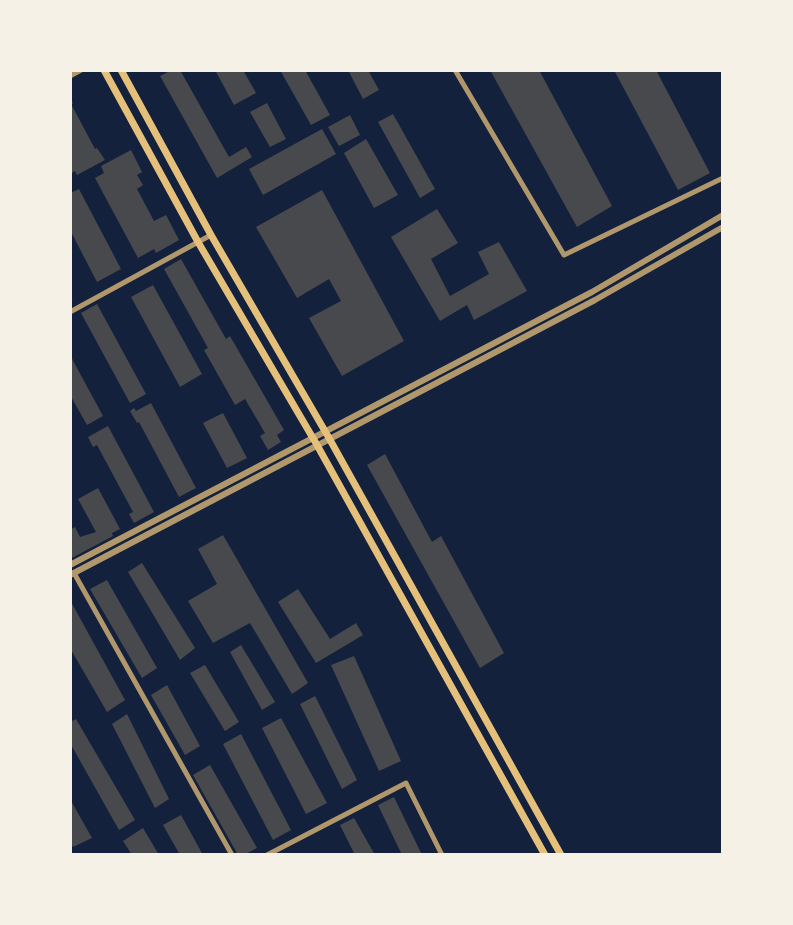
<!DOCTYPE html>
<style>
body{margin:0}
#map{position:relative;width:793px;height:925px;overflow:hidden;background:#14213d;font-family:Helvetica,sans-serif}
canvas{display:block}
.frame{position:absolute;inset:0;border:72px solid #f6f1e7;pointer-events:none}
</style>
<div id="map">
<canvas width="793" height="925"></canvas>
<div class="frame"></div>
</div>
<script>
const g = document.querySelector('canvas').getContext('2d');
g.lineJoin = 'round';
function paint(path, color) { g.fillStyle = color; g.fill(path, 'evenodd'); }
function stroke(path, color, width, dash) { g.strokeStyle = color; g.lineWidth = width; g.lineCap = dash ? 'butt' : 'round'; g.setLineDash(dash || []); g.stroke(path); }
const building = new Path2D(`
 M172 70H180L229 157 246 147 252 157 217 178 160 76Z
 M215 70H243L256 93 234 105Z
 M280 70H305L330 115 311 125Z
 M348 70H368L379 90 363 99Z
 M490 70H539L612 206 577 227Z
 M614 70H656L710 173 678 190Z
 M70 97 73 103 71 104 95 149 97 148 105 160 77 175 75 171 70 174Z
 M267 103 286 139 270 147 250 112Z
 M393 114 435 189 420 198 378 122Z
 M350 115 360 135 339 146 328 127Z
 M322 129 336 154 263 195 249 169Z
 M366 139 398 195 374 208 344 153Z
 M131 150 142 172 137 175 143 185 137 189 154 221 166 215 179 240 156 253 154 249 138 258 95 178 104 173 101 166Z
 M79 189 121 269 97 282 70 230V193Z
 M322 190 404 341 342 376 309 318 341 301 329 279 297 298 256 227Z
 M437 209 458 243 431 259 450 296 489 274 478 252 499 242 527 291 474 320 467 305 440 321 391 237Z
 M181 259 226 339 230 336 284 430 277 435 281 442 268 450 260 436 265 433 245 399 235 405 204 350 208 348 164 269Z
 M153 285 202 374 180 387 131 297Z
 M97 304 146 394 130 403 81 313Z
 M70 355 103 416 87 425 70 395Z
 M151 403 196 488 179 497 139 422 137 423 130 411 134 408 136 411Z
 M223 413 247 458 227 468 203 423Z
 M108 426 154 512 134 523 129 514 133 512 97 445 93 447 88 437Z
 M385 454 432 542 441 536 504 653 480 668 367 465Z
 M98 488 120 529 112 533 113 536 70 559V530L75 527 80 537 96 532 78 499Z
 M223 535 308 683 292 694 250 623 213 643 188 601 217 584 198 549Z
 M142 563 195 648 180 660 128 572Z
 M107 580 157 668 142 678 90 589Z
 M298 589 330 639 356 623 363 635 316 663 278 602Z
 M70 600 125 700 107 712 70 648Z
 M241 645 275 702 262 710 230 652Z
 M354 656 401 761 379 771 331 665Z
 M205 665 239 722 225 731 190 673Z
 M167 685 200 746 185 755 151 695Z
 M315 696 357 780 342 789 300 704Z
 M127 714 169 799 155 808 112 724Z
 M281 718 327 803 306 814 262 728Z
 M76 719 135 820 119 830 70 743V722Z
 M241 734 291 830 273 840 223 744Z
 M210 765 257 848 244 855H238L193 775Z
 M394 797 422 855H402L378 805Z
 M70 799 92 838 73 847 70 842Z
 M181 815 203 855H180L163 825Z
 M354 818 375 855H355L340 825Z
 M143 828 159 855H132L123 841Z`);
const minor = new Path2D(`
 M455 70 564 255 723 178
 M70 76 81 70
 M70 312 211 235
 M74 573 232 855
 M267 855 406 783 442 855`);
const tertiary = new Path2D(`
 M70 565 592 292 723 215
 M70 575 595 300 723 227`);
const secondary = new Path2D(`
 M104 70 198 242 317 445 545 855
 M121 70 211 235 329 438 561 855`);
paint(building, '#48494c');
stroke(minor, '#b1986c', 5);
stroke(tertiary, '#b1986c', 6);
stroke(secondary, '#e5c07b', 7);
</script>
